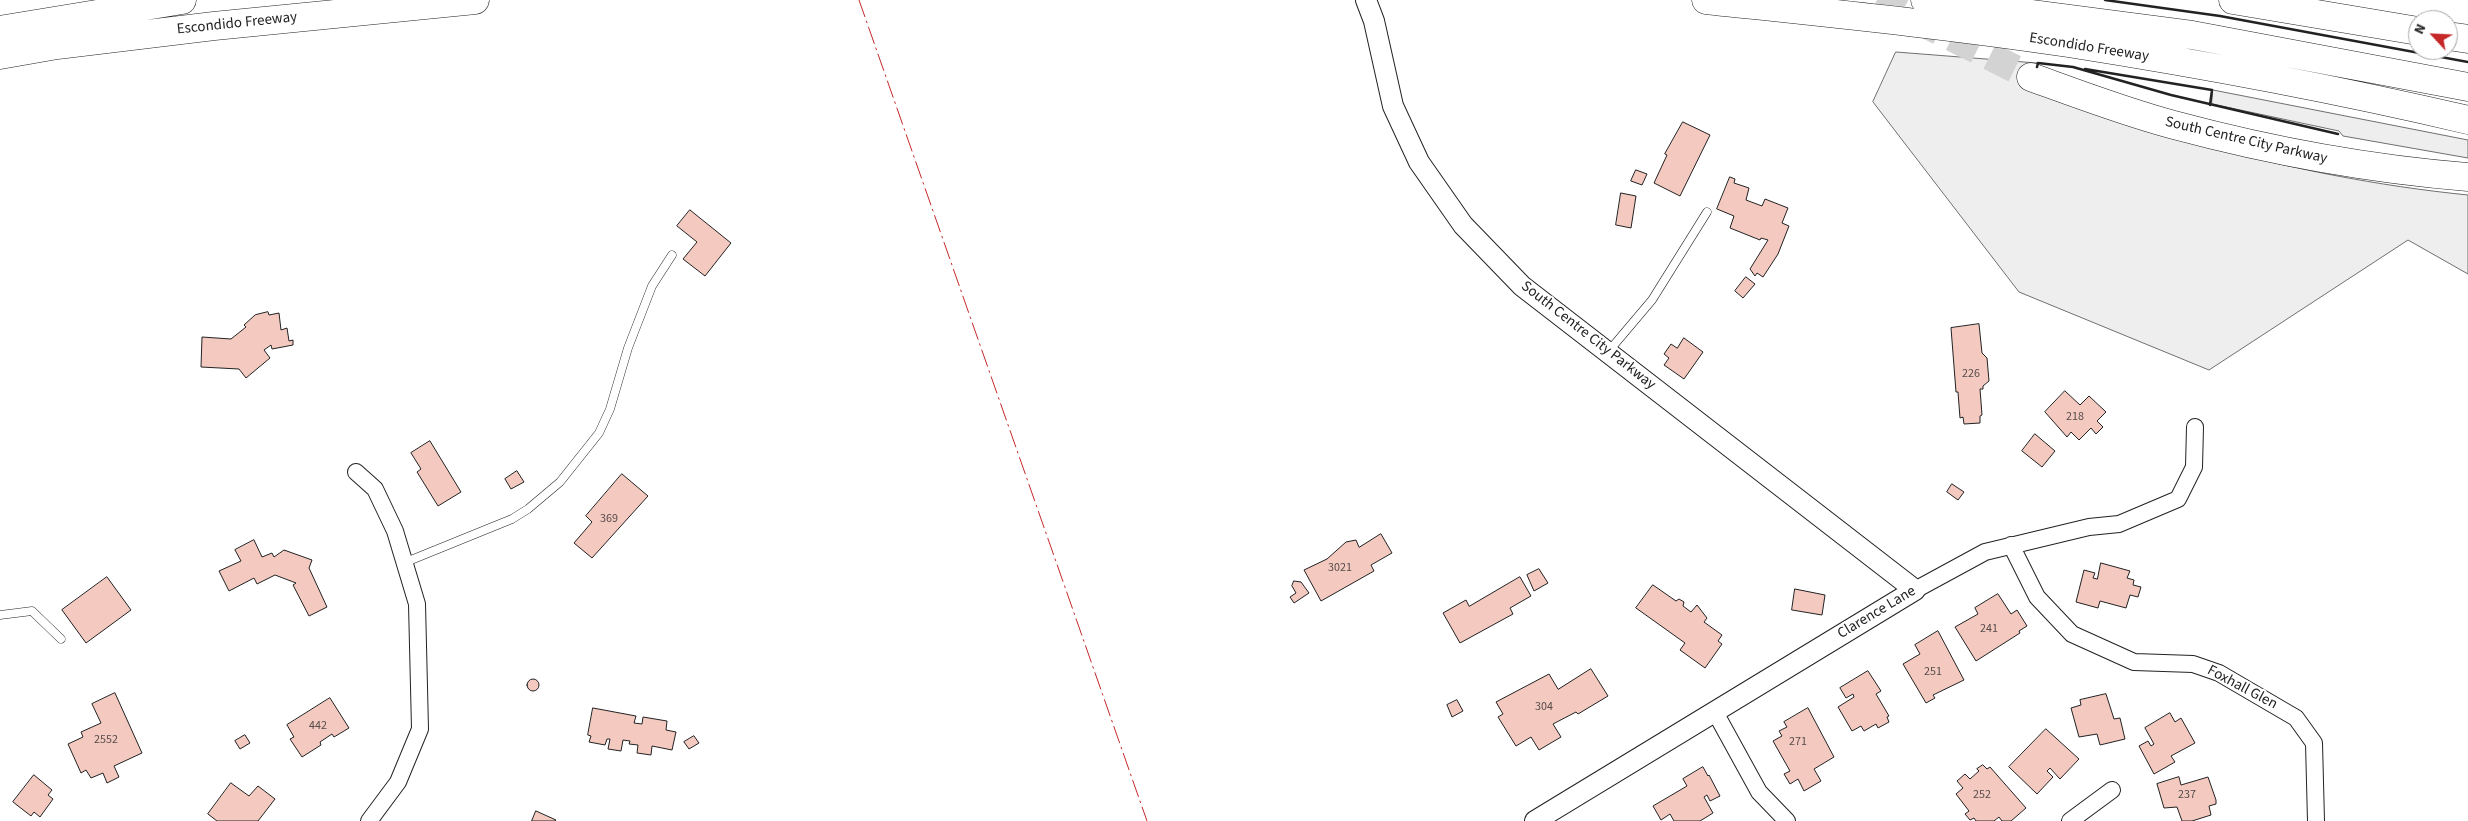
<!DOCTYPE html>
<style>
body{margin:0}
#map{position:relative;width:2468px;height:821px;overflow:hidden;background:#fff;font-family:"Source Sans 3",sans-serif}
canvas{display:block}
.north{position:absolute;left:2408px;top:10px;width:50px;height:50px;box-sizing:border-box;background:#fff;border:1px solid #a7a7a7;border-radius:50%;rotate:295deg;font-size:14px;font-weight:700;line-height:20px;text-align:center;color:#222}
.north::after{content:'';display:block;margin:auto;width:18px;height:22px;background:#c62828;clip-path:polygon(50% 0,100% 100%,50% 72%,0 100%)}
</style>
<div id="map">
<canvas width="2468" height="821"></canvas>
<div class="north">N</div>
</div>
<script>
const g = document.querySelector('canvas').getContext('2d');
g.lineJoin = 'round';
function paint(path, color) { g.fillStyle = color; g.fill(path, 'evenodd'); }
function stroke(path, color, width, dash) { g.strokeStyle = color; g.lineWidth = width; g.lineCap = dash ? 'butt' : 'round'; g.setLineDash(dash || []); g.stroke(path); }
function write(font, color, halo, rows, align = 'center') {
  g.font = font + ' "Source Sans 3",sans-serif'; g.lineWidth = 4; g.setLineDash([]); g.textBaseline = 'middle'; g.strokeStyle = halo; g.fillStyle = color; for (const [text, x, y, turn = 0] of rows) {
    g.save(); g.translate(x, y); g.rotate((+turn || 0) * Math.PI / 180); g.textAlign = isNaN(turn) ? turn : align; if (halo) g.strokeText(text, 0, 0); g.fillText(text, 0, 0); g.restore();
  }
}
const green = new Path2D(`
 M1896 52 2037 63 2028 86C2085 106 2142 128 2200 144 2287 168 2378 186 2468 195V274L2408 240 2209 370 2019 292 1873 102Z
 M2213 90 2468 140V158L2343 136 2339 131 2212 104Z`);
const building = new Path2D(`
 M1683 122 1710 135 1680 196 1654 183 1667 155 1665 154Z
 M1636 170 1647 174 1642 185 1631 181Z
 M1730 177 1735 179 1734 183 1749 188 1746 200 1762 206 1765 199 1788 208 1782 223 1789 226 1778 254 1763 277 1757 273 1755 276 1750 269 1768 240 1761 238 1760 240 1730 228 1734 216 1717 209Z
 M1621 193 1636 196 1631 228 1616 225Z
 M690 210 731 243 705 276 683 259 697 242 677 226Z
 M1746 277 1755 284 1743 298 1735 291Z
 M268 312 269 315 279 313 281 330 287 328 289 341 293 340V345L272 349 271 345 264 350 270 358 246 378 239 369 201 367 202 337 231 339 246 327 244 325 255 315Z
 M1979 324 1982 353 1987 358 1989 381 1983 386V389H1980L1982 415 1980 416V423L1964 424 1963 417 1960 418 1958 392H1956L1951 328Z
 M1684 338 1703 352 1684 379 1664 365 1669 358 1664 354 1671 344 1677 348Z
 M2065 391 2080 405 2089 396 2106 412 2097 421 2103 427 2096 434 2091 428 2079 440 2071 432 2067 437 2045 412Z
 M2035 434 2055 451 2042 467 2022 451Z
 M430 441 461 492 438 506 417 472 421 469 411 453Z
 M517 471 524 482 511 489 505 479Z
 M622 474 648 496 592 558 574 543 592 522 586 516Z
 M1952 484 1964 492 1958 500 1947 492Z
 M1381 534 1392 553 1371 565 1374 571 1321 601 1304 570 1327 559 1346 542 1356 540 1359 547Z
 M254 540 262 557 272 553 274 557 284 550 312 560 309 568 327 607 309 616 293 585 296 583 275 575 257 584 254 578 229 591 219 571 241 561 235 550Z
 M2101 563 2130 571 2127 578 2134 580 2133 585 2141 587 2138 597 2130 595 2126 608 2100 601 2098 608 2076 602 2084 570 2095 573 2093 578 2097 579Z
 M1539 569 1548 583 1534 591 1527 575Z
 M107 577 131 610 86 643 62 610Z
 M1520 577 1531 596 1510 608 1513 614 1460 643 1443 613 1466 600 1469 606Z
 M1294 581 1301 582 1309 593 1294 603 1290 597 1296 593 1292 586Z
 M1653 585 1676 601 1679 599 1684 602 1683 606 1691 612 1697 605 1707 618 1704 622 1722 635 1718 641 1722 644 1705 668 1680 650 1685 643 1636 608Z
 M1795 589 1825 595 1822 615 1792 610Z
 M1998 594 2011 614 2017 610 2027 626 2019 631 2020 633 1976 661 1955 627 1978 614 1975 608Z
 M1938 631 1964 680 1933 695 1935 698 1926 703 1903 664 1920 654 1915 645Z
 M1591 669 1608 696 1578 714 1576 712 1553 724 1561 737 1539 750 1531 737 1516 746 1498 717 1503 714 1496 702 1549 674 1558 689Z
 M1868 671 1881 691 1876 694 1889 716 1887 717 1889 722 1878 728 1876 724 1864 731 1861 726 1852 731 1838 707 1854 697 1853 694 1846 698 1840 688Z
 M527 685a6 6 0 1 1 12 0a6 6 0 1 1-12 0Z
 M115 693 142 753 114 766 119 777 107 783 103 773 91 778 86 770 81 773 68 744 83 737 81 732 101 723 92 704Z
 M2106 694 2114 719 2120 718 2125 739 2100 745 2097 734 2079 737 2071 708 2081 705 2080 700Z
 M330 698 349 728 334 737 332 734 320 742 321 745 302 757 290 739 294 737 287 725Z
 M1457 700 1463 711 1452 717 1447 705Z
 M593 708 636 716 634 723 642 724 643 717 667 721 666 730 676 732 672 750 652 746 651 755 637 753 638 745 629 744 630 741 623 740 621 751 608 749 610 739H607L605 745 589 742 591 736 588 735Z
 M1808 708 1834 757 1814 769 1821 781 1804 791 1798 779 1790 784 1784 774 1790 771 1773 741 1782 736 1779 731 1787 727 1784 722Z
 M2170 713 2175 722 2181 718 2195 743 2171 756 2175 762 2154 774 2139 746 2148 741 2151 746 2154 744 2145 728Z
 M2046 729 2079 759 2060 779 2050 768 2047 771 2053 777 2037 794 2009 767Z
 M245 735 250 743 240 749 235 741Z
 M694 736 699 743 689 749 684 742Z
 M1983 765 1987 769 1990 767 2026 808 2011 821H2002L1999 817 1994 821H1976L1974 818 1970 820 1965 814 1969 811 1956 794 1963 788 1957 781 1965 774 1970 779 1979 771 1977 769Z
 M1703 767 1708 776 1709 775 1720 796 1710 801 1707 795 1704 797 1713 813 1700 821H1674L1670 814 1661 820 1653 806 1687 786 1683 779Z
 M34 775 52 790 48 795 53 799 40 817 34 812 31 816 13 802Z
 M2179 777 2181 785 2208 777 2216 800V804L2209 806 2211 815 2192 821H2182L2177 807 2164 808 2157 784Z
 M231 783 249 796 258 786 275 799 258 821H217L208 814Z
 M536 811 556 820 555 821H532Z`);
const motorwayTunnel = new Path2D(`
 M1877 0 2031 77`);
const service = new Path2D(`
 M1608 352 1652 300 1707 212
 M406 562 512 519 528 509 560 482 599 433 610 409 628 348 652 286 672 255
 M0 615 32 611 61 639`);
const minor = new Path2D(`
 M356 472 375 489 395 531 417 604 420 729 398 782 369 821
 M2011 545 2037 597 2072 634 2134 662 2193 664 2219 673 2296 718 2314 743 2316 821
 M1915 590 1985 552 2089 527 2119 524 2178 499 2194 467 2195 427
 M1715 712 1759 792 1787 821
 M2070 821 2112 790`);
const tertiary = new Path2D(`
 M1366 0 1374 21 1393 106 1419 162 1463 225 1522 286 1915 590 1535 821`);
const motorway = new Path2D(`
 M1706 0C1827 13 1948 25 2068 43 2202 64 2336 89 2468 120
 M1925 0 2192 35 2468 87
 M2233 0 2418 31
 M0 30 182 0
 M2448 36 2468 39
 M0 55 57 45 214 26 475 0
 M2031 77C2078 94 2125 112 2174 125 2271 151 2368 169 2468 177`);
const wall = new Path2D(`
 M2105 0 2220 16 2468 62
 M2037 67 2038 63 2073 67 2171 95 2338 134
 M2085 69 2212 90 2210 105`);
const power = new Path2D(`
 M859 0 1147 821`);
const numberNames = [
 ["226",1971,374],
 ["218",2075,417],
 ["369",609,519],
 ["3021",1340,568],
 ["241",1989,629],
 ["251",1933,672],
 ["304",1544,707],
 ["442",318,726],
 ["2552",106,740],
 ["271",1798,742],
 ["252",1982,795],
 ["237",2187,795]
];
const streetNames = [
 ["Escondido Freeway",237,24,-6],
 ["Escondido Freeway",2089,48,9],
 ["South Centre City Parkway",2246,141,13],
 ["South Centre City Parkway",1588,336,38],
 ["Clarence Lane",1877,613,-31],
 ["Foxhall Glen",2242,688,28]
];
paint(green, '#eee');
stroke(green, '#6f6f6f', 1);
paint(building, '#f3c9c0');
stroke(building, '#222', 1);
stroke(motorwayTunnel, '#d3d3d3', 28, [28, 14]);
stroke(service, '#222', 9);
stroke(minor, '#222', 18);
stroke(tertiary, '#222', 22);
stroke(motorway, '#222', 29);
stroke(service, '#fff', 8);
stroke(minor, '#fff', 16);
stroke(tertiary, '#fff', 20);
stroke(motorway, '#fff', 28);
stroke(wall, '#222', 2.5);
stroke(power, '#c62828', 1, [18, 4, 2.5, 4]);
write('12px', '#564c4a', null, numberNames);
write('15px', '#222', '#fff', streetNames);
</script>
